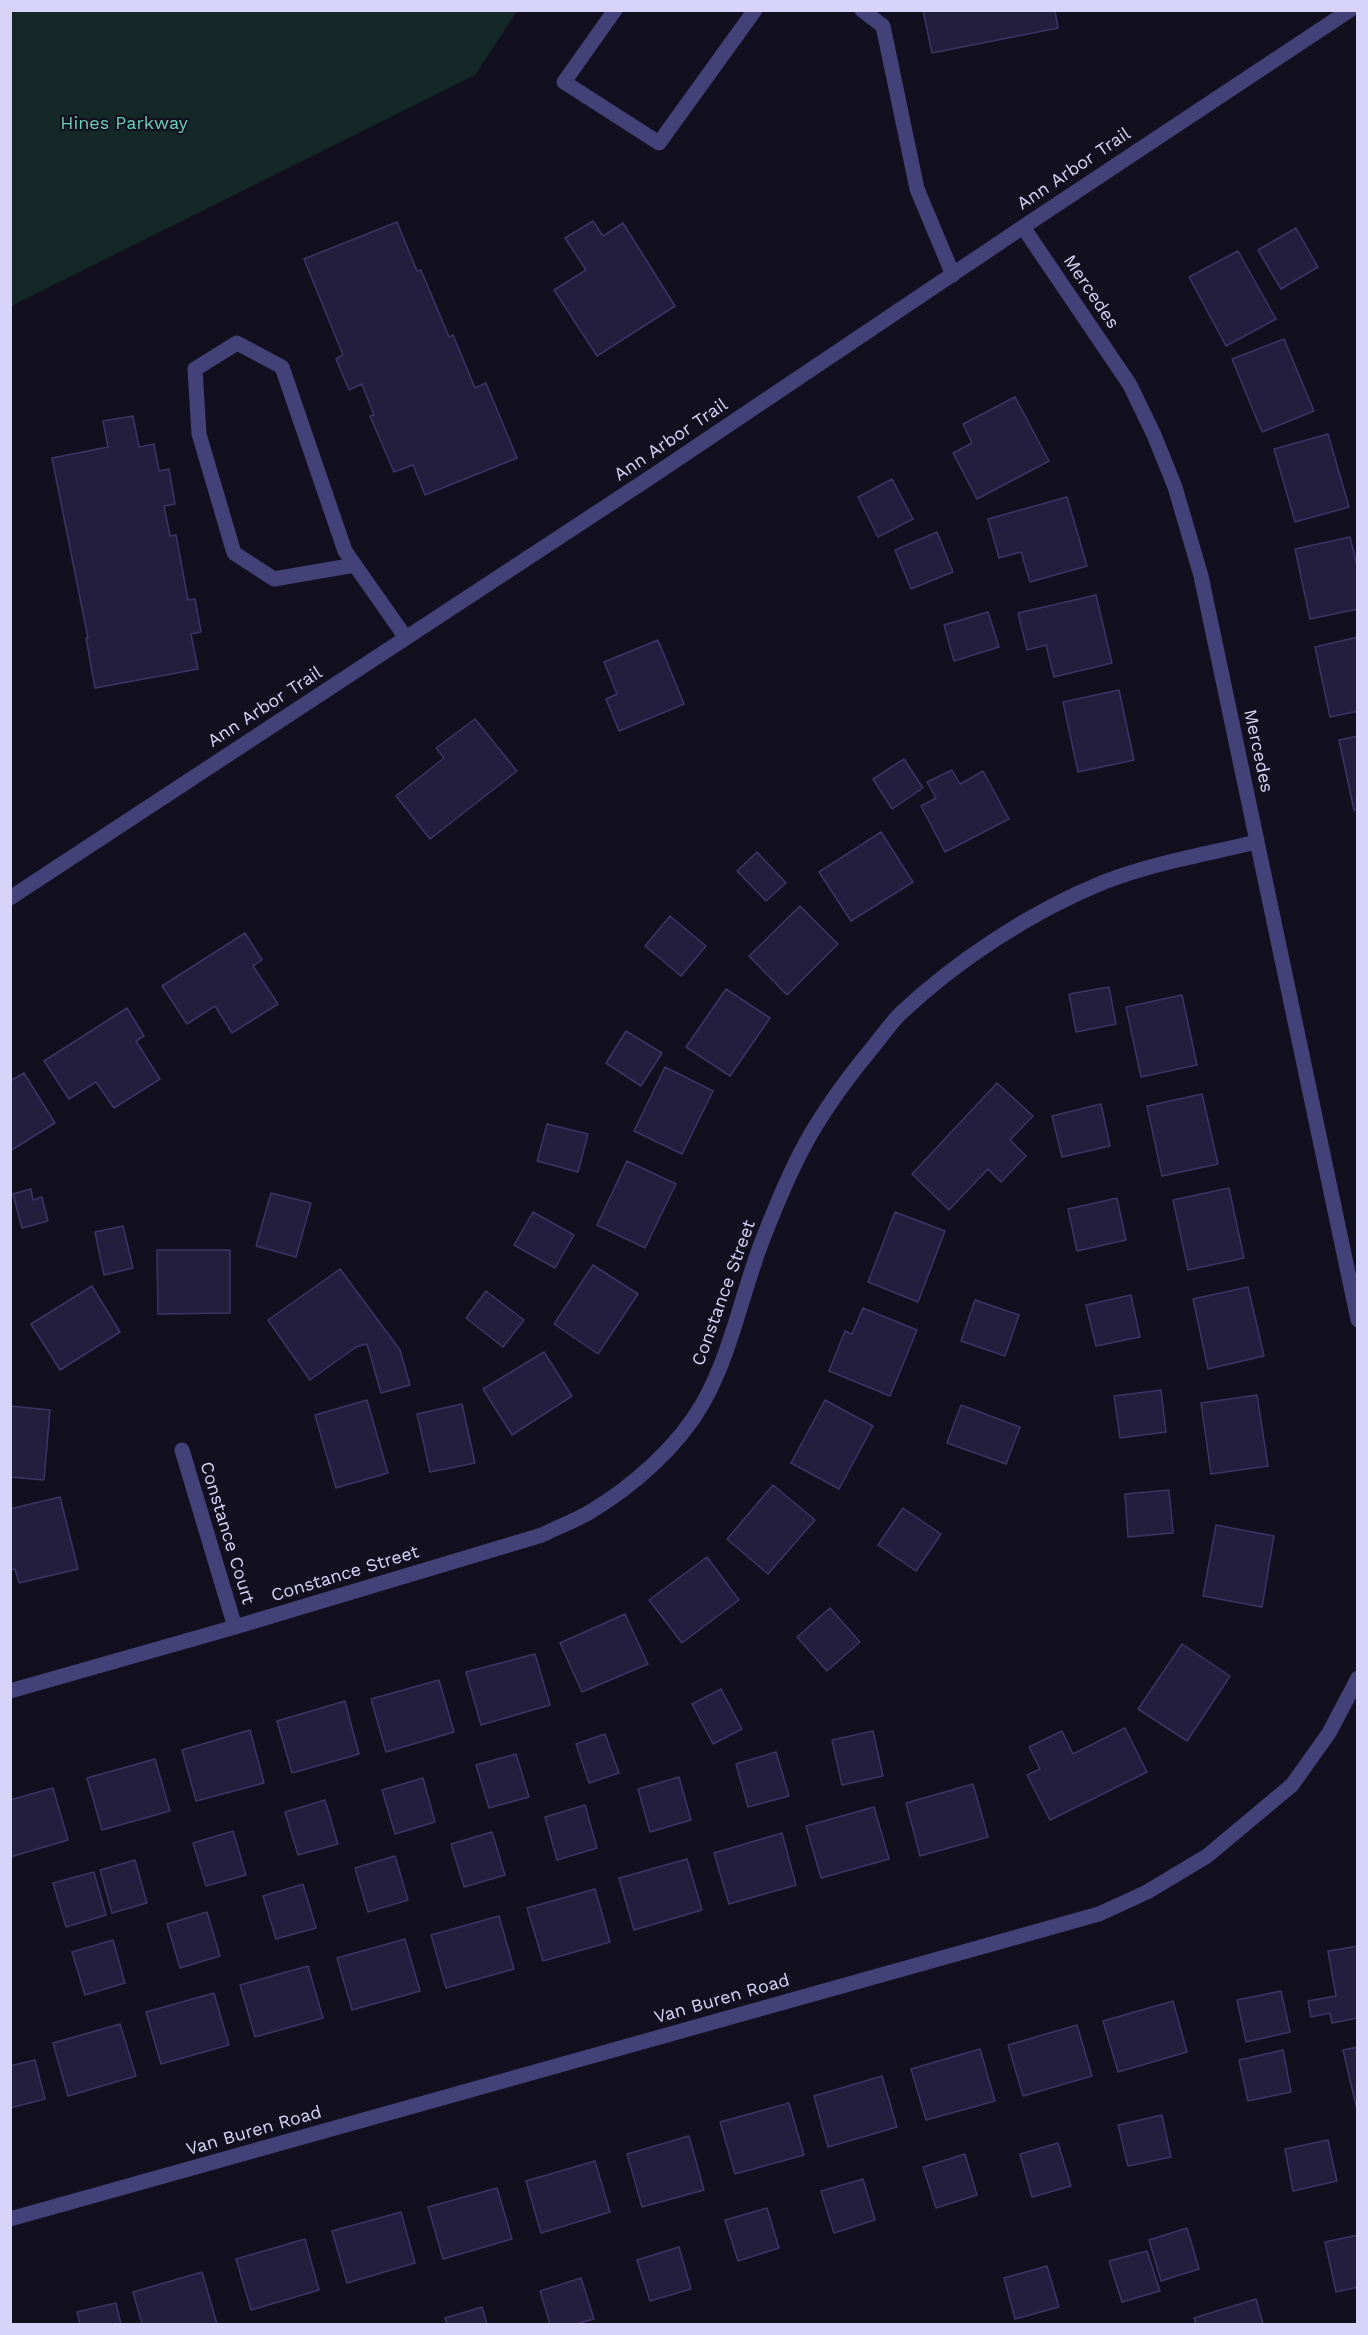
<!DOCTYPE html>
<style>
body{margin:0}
#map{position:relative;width:1368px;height:2335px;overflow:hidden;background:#12101f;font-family:"Work Sans",sans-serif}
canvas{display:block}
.frame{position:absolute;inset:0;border:12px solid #d8d4f9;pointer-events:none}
</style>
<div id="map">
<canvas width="1368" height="2335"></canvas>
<div class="frame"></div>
</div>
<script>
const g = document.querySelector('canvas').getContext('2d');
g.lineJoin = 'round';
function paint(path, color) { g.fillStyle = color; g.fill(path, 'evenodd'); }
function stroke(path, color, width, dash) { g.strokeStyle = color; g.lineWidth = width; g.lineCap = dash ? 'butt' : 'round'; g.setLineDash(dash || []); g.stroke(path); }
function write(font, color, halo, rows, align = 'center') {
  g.font = font + ' "Work Sans",sans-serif'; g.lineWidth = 4.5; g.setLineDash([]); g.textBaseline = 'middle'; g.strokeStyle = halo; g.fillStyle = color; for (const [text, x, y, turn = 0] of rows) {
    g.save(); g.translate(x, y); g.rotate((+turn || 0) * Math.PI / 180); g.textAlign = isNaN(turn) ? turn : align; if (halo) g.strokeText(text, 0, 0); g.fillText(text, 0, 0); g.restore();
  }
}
const green = new Path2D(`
 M11 10H517V11L475 75 11 306Z`);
const building = new Path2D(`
 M923 10H1055L1058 28 932 53Z
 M593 221 603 236 623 223 675 306 597 356 554 290 586 270 565 238Z
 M397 222 417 271 421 270 449 337 453 335 475 388 486 383 517 458 425 495 413 465 394 472 370 416 374 415 362 384 349 390 336 359 343 355 304 259Z
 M1296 228 1318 267 1281 289 1258 250Z
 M1238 251 1276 319 1226 346 1189 277Z
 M1284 339 1314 411 1262 432 1232 359Z
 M1015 397 1049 461 977 499 953 453 972 443 963 424Z
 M133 416 139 447 154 444 159 471 169 469 175 504 164 506 170 536 176 535 188 600 195 599 201 632 191 634 198 669 95 688 86 638H88L52 458 108 447 103 421Z
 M1328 434 1349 507 1295 522 1274 449Z
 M892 479 913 519 878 537 858 497Z
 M1067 497 1087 566 1030 582 1021 552 999 558 988 519Z
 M937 532 953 572 911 589 895 550Z
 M1350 537 1358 570V609L1310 619 1295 549Z
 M1096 595 1112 663 1054 677 1046 645 1027 650 1018 613Z
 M988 612 999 647 954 661 944 625Z
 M1358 637V711L1330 717 1315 647Z
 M658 640 684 704 619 731 606 699 617 694 604 662Z
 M1119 690 1134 760 1078 772 1063 702Z
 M475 719 517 771 430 839 396 796 444 758 436 748Z
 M1358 736V809L1354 810 1339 740Z
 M904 759 923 788 892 809 873 779Z
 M952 770 960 784 983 771 1009 819 945 852 921 806 936 798 927 782Z
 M881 832 913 882 851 921 819 872Z
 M757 852 786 883 766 901 737 871Z
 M800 906 838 944 787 995 749 956Z
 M670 916 706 946 681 976 645 946Z
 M245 933 262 960 253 966 278 1004 232 1033 215 1006 187 1024 162 986Z
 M1109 987 1116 1024 1076 1032 1069 994Z
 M726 989 770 1018 730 1076 686 1047Z
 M1182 995 1197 1065 1141 1077 1126 1007Z
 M127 1008 144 1036 136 1041 160 1079 114 1108 96 1082 69 1099 44 1061Z
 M626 1031 662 1053 641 1086 606 1063Z
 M665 1067 713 1091 682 1154 634 1131Z
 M24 1073 55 1123 10 1151V1081Z
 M997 1083 1033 1116 1010 1140 1026 1156 1001 1182 988 1169 949 1210 912 1174Z
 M1202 1094 1218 1164 1162 1176 1147 1106Z
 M1101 1104 1110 1146 1062 1157 1052 1116Z
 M547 1124 588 1134 578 1172 537 1161Z
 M627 1161 676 1184 645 1248 597 1225Z
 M1229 1188 1244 1258 1188 1270 1173 1200Z
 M31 1189 33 1200 42 1197 48 1221 22 1228 13 1194Z
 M271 1193 311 1203 296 1257 256 1246Z
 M1117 1198 1126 1240 1077 1251 1068 1209Z
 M533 1212 574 1235 555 1268 514 1245Z
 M895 1212 945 1231 918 1302 868 1282Z
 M123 1226 133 1268 104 1275 95 1232Z
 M157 1250H230V1313L158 1314Z
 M593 1265 638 1294 598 1354 554 1324Z
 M340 1269 400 1350 410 1385 381 1393 367 1344 356 1347 310 1380 268 1320Z
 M92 1286 120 1332 60 1370 31 1324Z
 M1248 1287 1264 1356 1208 1369 1193 1299Z
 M486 1291 524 1320 503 1347 466 1318Z
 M1131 1295 1140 1337 1096 1346 1086 1305Z
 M975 1300 1019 1315 1005 1356 961 1341Z
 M863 1308 917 1330 890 1396 829 1371 845 1331 852 1334Z
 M544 1352 572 1396 512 1435 483 1389Z
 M1161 1390 1166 1432 1120 1438 1114 1396Z
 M1257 1395 1268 1466 1211 1474 1201 1403Z
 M367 1400 388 1473 336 1488 315 1415Z
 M825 1400 873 1426 839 1489 791 1463Z
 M462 1404 475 1463 430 1472 417 1414Z
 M961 1405 1020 1427 1006 1464 947 1443Z
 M10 1406 50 1410 44 1480 10 1477Z
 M773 1485 815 1520 768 1574 727 1539Z
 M1169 1490 1173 1533 1128 1537 1125 1494Z
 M60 1497 78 1569 19 1583 15 1569 10 1570V1509Z
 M903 1508 941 1534 916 1571 878 1545Z
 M1216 1525 1274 1536 1262 1607 1203 1596Z
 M707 1557 739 1600 682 1643 649 1600Z
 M830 1608 860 1642 827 1671 797 1637Z
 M625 1614 648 1664 582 1692 560 1643Z
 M1182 1644 1230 1676 1187 1741 1138 1709Z
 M535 1654 550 1705 481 1725 466 1672Z
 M439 1680 454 1732 386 1752 371 1699Z
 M721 1689 742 1729 713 1744 692 1704Z
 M345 1701 359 1754 292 1773 277 1721Z
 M1125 1728 1147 1772 1050 1820 1027 1775 1040 1769 1029 1747 1062 1731 1073 1754Z
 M250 1730 264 1783 196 1801 182 1750Z
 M873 1731 883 1776 842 1785 832 1740Z
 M605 1734 619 1773 589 1783 576 1744Z
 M776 1752 789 1796 748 1807 736 1764Z
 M516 1754 529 1797 489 1808 476 1765Z
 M155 1759 170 1811 102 1830 87 1778Z
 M679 1777 691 1820 650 1832 638 1789Z
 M423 1778 435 1822 395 1834 382 1790Z
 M973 1784 988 1837 920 1856 906 1803Z
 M53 1788 68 1840 10 1857V1800Z
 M325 1800 338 1844 298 1855 285 1812Z
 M585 1805 597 1848 557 1860 545 1817Z
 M874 1807 889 1859 821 1878 806 1826Z
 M233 1831 246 1875 206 1886 193 1843Z
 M492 1832 505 1875 464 1887 451 1844Z
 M782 1833 796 1885 729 1904 714 1853Z
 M395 1856 408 1900 368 1912 355 1868Z
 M687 1859 702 1910 634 1930 619 1878Z
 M135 1860 147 1903 112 1913 100 1870Z
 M94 1872 106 1915 66 1927 53 1883Z
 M303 1884 316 1928 276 1939 263 1896Z
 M595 1889 610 1942 543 1961 527 1908Z
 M207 1912 220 1956 180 1968 167 1924Z
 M499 1916 514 1969 446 1988 431 1935Z
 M405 1939 420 1991 352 2010 337 1958Z
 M113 1940 125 1983 85 1995 72 1952Z
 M1358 1946V2018L1332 2023 1330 2013 1311 2017 1308 2001 1336 1996 1328 1951Z
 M308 1966 323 2018 255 2037 240 1985Z
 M1281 1991 1290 2032 1246 2042 1237 2000Z
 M214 1993 229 2045 161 2064 146 2012Z
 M1173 2001 1187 2052 1118 2072 1103 2021Z
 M120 2024 136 2076 68 2096 53 2043Z
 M1077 2025 1092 2076 1023 2096 1008 2045Z
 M1358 2047V2114L1343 2050Z
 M980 2049 995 2101 926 2120 911 2069Z
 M1283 2050 1291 2092 1248 2101 1239 2060Z
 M35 2060 45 2099 10 2108V2066Z
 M882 2076 897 2127 828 2147 814 2096Z
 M789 2103 804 2155 735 2174 720 2122Z
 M1162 2115 1171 2157 1128 2166 1118 2125Z
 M689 2136 704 2190 642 2207 627 2154Z
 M1328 2140 1337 2181 1293 2191 1285 2149Z
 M1058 2143 1071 2186 1032 2197 1020 2154Z
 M965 2154 977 2195 936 2208 923 2167Z
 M595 2161 610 2212 541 2233 526 2181Z
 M863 2179 875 2220 834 2233 821 2191Z
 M497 2188 512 2239 443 2259 428 2207Z
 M767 2208 779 2248 738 2261 725 2220Z
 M401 2212 415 2263 347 2283 332 2231Z
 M1187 2228 1199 2269 1161 2281 1149 2240Z
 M1358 2235V2287L1336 2292 1325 2242Z
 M305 2239 319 2290 251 2310 236 2259Z
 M679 2247 691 2289 650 2301 637 2260Z
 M1147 2251 1160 2291 1122 2302 1109 2261Z
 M1047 2266 1059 2307 1015 2319 1004 2278Z
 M202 2272 217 2324H142L133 2292Z
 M581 2278 594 2319 576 2324H550L540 2291Z
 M1256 2299 1263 2324H1196L1194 2318Z
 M116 2303 121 2324H80L77 2312Z
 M482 2307 487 2324H447L445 2318Z`);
const minor = new Path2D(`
 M615 10 564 82 659 143 755 10
 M862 10 883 26 917 189 953 275
 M1023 227 1130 385 1154 435 1175 487 1201 576 1358 1320
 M355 565 274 579 234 553 199 434 195 369 237 343 282 367 345 551 406 638
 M10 898 651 477 1023 227 1350 10
 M182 1450 235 1627
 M10 1691 235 1627 542 1535C557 1527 575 1521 590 1512 633 1486 678 1447 703 1403 731 1353 741 1297 761 1244 771 1218 782 1191 794 1166 814 1123 843 1083 873 1047 882 1036 890 1024 900 1014 956 961 1032 911 1104 882 1153 863 1206 854 1257 842
 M10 2219 1099 1914 1147 1892 1207 1856 1292 1785 1329 1733 1358 1678`);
const parkNames = [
 ["Hines Parkway",124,124]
];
const streetNames = [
 ["Ann Arbor Trail",1074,169,-34],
 ["Mercedes",1091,292,56],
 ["Ann Arbor Trail",671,440,-34],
 ["Ann Arbor Trail",265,707,-33],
 ["Mercedes",1258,751,78],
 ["Constance Street",724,1293,-70],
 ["Constance Court",227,1533,73],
 ["Constance Street",345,1574,-17],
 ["Van Buren Road",722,1999,-16],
 ["Van Buren Road",254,2131,-16]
];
paint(green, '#142827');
paint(building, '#241e3e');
stroke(building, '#3d3466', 1.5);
stroke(minor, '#424178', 15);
write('18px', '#6acfb4', '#12101f', parkNames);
write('18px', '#d8d4f9', '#12101f', streetNames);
</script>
